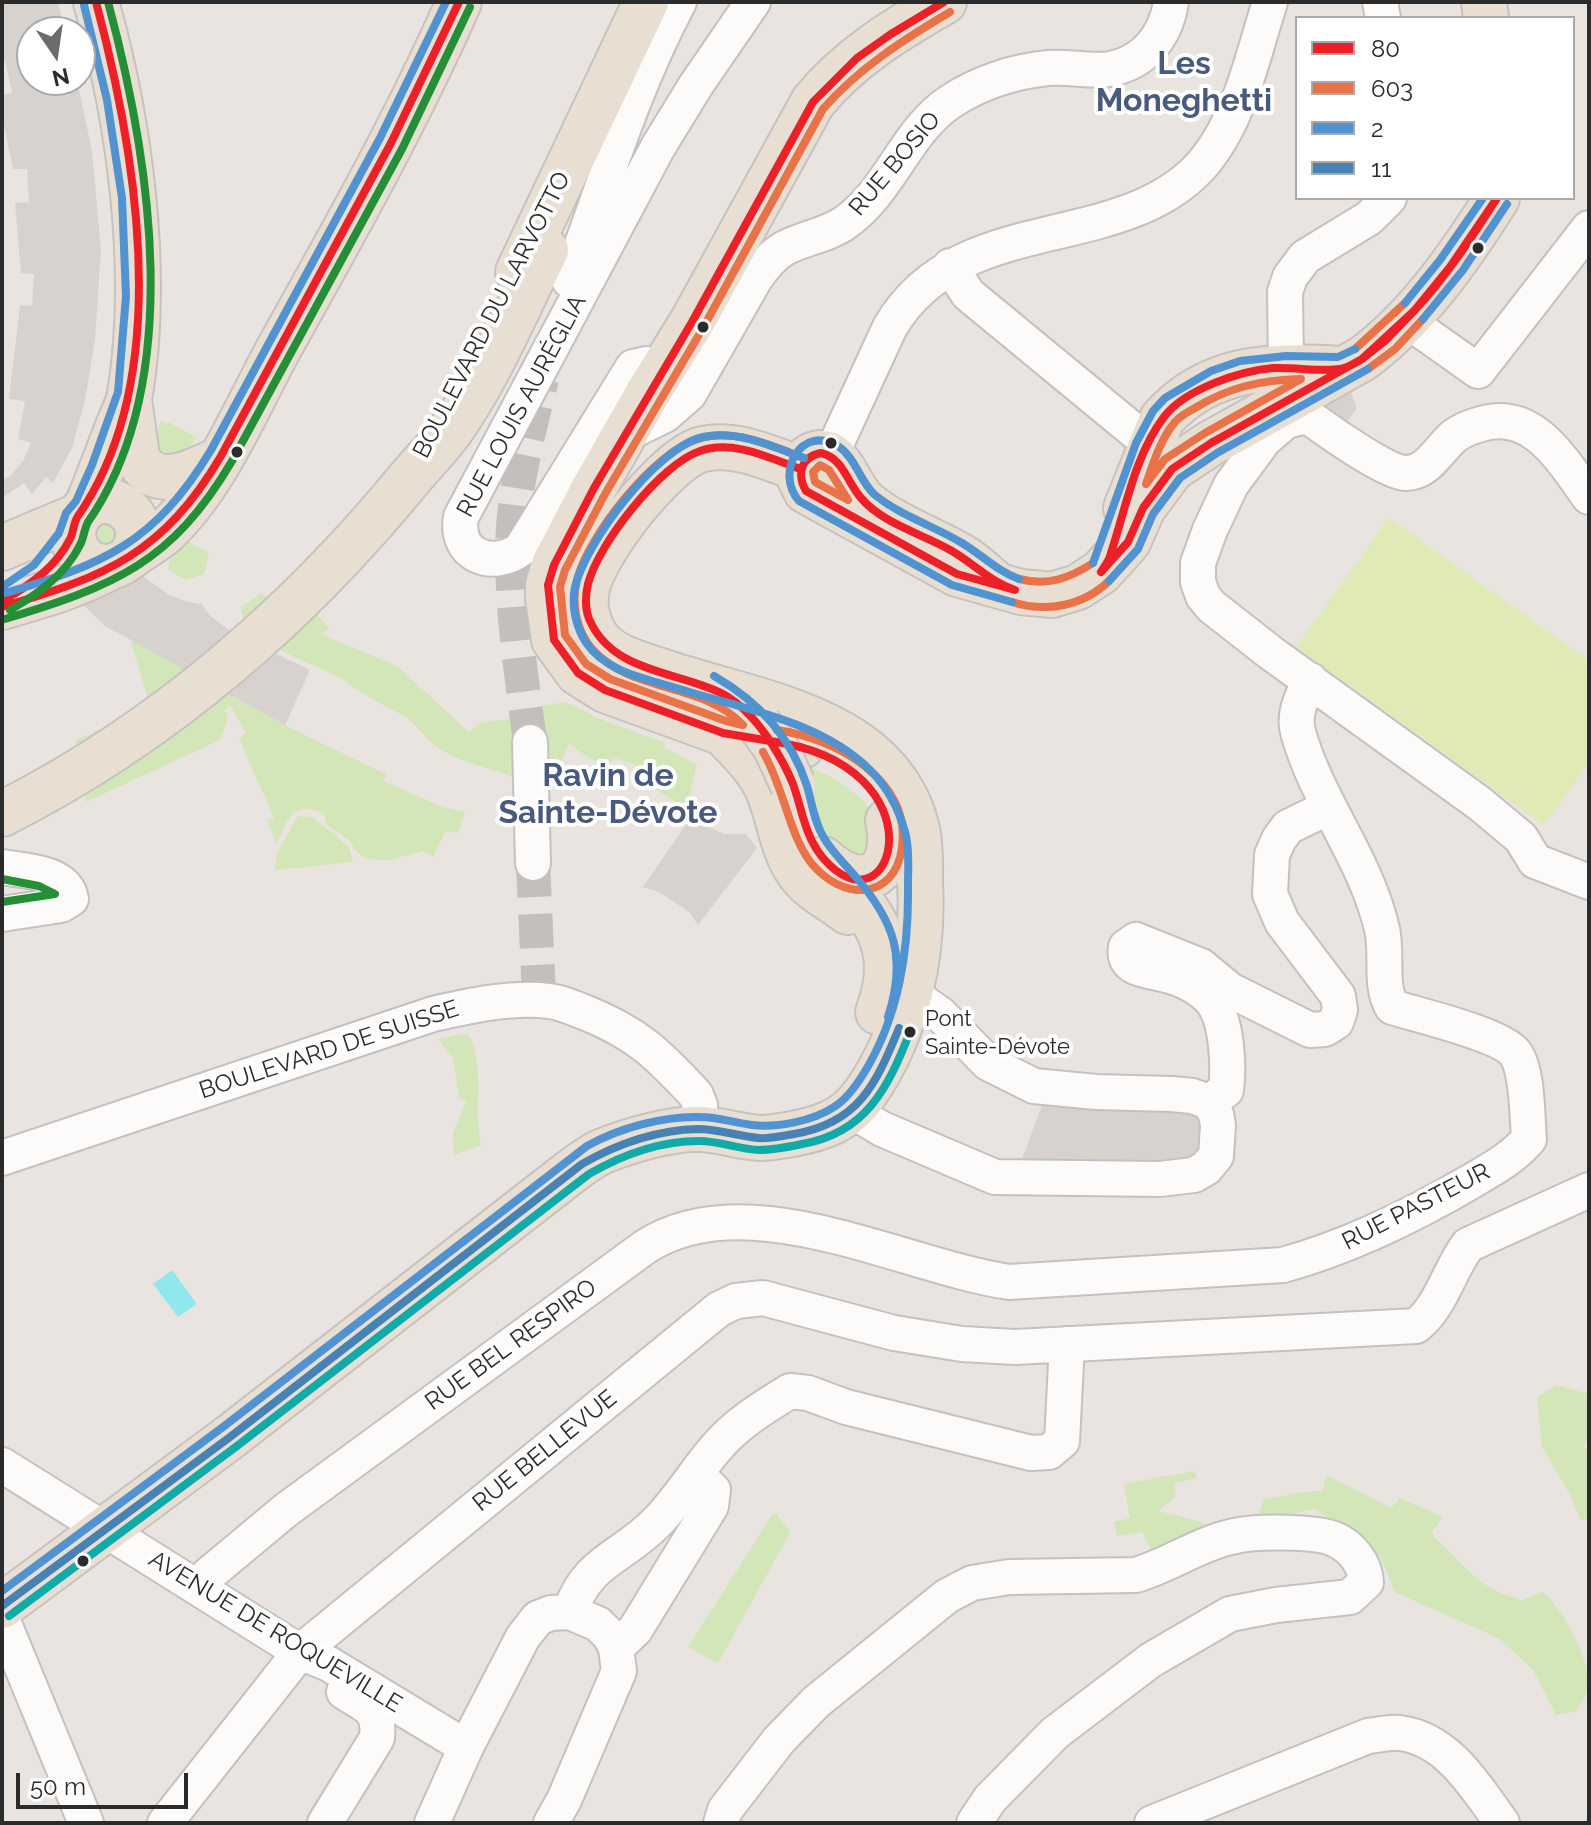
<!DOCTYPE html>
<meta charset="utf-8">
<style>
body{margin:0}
#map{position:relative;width:1591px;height:1825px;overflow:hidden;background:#eae4e0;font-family:Raleway,sans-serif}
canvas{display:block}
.frame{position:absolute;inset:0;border:4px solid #2b2b2b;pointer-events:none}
.legend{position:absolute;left:1295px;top:16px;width:280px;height:184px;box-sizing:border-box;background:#fff;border:2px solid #aaa;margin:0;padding:10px 14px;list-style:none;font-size:24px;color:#2b2b2b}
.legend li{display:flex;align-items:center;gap:16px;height:40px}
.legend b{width:40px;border:2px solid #aaa}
.north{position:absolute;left:16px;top:16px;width:80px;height:80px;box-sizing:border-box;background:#fff;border:2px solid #aaa;border-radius:50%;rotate:167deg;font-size:22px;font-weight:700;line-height:32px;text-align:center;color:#2b2b2b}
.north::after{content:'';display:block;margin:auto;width:28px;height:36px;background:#6e6c6a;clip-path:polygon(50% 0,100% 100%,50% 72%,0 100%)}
.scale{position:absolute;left:16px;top:1773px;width:172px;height:36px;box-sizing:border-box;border:4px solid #2b2b2b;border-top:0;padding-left:10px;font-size:24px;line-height:28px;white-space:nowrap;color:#2b2b2b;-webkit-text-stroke:6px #fff;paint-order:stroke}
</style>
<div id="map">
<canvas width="1591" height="1825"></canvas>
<div class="frame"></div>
<ul class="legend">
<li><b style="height:10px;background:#ed2028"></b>80</li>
<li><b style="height:10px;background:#e97249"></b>603</li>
<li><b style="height:10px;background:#5192d1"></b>2</li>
<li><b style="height:10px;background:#4682b4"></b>11</li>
</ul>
<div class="north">N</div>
<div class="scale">50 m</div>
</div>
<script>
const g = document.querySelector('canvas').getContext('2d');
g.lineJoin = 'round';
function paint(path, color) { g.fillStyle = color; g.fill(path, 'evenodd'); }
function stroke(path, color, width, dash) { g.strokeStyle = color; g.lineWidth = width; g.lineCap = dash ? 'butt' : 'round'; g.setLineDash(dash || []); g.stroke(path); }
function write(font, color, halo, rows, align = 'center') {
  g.font = font + ' Raleway,sans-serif'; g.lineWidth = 8; g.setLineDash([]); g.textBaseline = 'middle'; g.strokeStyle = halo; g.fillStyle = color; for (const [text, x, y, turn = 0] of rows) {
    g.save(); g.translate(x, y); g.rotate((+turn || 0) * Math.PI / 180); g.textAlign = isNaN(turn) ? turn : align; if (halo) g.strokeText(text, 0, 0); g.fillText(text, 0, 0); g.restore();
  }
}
const green = new Path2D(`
 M161 421 166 424 168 422 197 438 186 451 187 457C165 455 145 448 161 421Z
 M107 518 122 536 102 550 90 529Z
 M176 535 209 553 204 574 185 580 168 569Z
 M261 593 300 624 314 611 329 628 321 634 397 666 469 732 482 722 511 719 510 712 565 702 600 719 665 743V748L697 764 686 809 652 787 647 769 615 758 609 764 590 759 569 743 559 767 544 765 515 778C488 766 460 764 434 745 423 736 415 722 402 715 382 703 360 695 343 679L245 634 241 607Z
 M130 639 292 729 386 774 384 781 442 807 465 812 458 833 446 831 433 857 423 851 390 860 366 859 356 851 349 840 327 825 324 814C293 799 288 819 277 844L267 820 274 818 239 739 246 733 230 705 225 710 228 717 220 740 86 802 75 741 138 712 148 699Z
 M808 766C829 774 880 802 876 831 875 835 872 838 870 842 867 847 865 853 858 854 827 861 805 788 808 766Z
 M298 816 313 817 349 847 353 862 275 870 277 853Z
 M467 1033C487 1063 472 1109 481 1145L454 1155 453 1133 466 1102 459 1097 453 1058 438 1039Z
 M1556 1385 1589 1394V1435L1583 1447 1589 1449V1519L1581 1520 1569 1493 1542 1447 1537 1397Z
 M1194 1471 1197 1478 1174 1483 1176 1496 1158 1511 1202 1522 1208 1536 1164 1558 1150 1548 1142 1532 1117 1536 1114 1522 1130 1518 1124 1484Z
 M1326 1475 1391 1508 1400 1498 1443 1517 1432 1531 1435 1538C1458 1558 1484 1594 1516 1597L1519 1601 1543 1592C1563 1608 1591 1661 1588 1688 1586 1696 1580 1704 1577 1711L1556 1715 1533 1670 1500 1639 1395 1592 1381 1558 1315 1509 1273 1518 1258 1516 1264 1499C1283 1497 1302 1490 1322 1491Z
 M774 1512 791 1531 718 1663 688 1647Z`);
const pitch = new Path2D(`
 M1389 518 1589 661V763L1544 825 1296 647Z`);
const plaza = new Path2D(`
 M2 2H58L65 32H32V80H77L92 151 101 250 95 340 85 400 72 448 53 483 46 477 32 494 24 483 2 498V481L11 475 23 461 31 443 18 439 25 401 9 399 20 305 32 306 34 274 21 273 15 203 29 202 27 169H13L2 115V96L12 92 5 61H2Z
 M1348 385 1357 408 1346 423 1313 399Z
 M136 571 168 594 184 601 202 604 209 615 236 635 310 670 285 725 105 626 75 597Z
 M694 813 711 828 724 834H746L757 848 698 925 689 912 659 892 643 887Z
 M1045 1097 1202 1111 1199 1161 1018 1170Z`);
const water = new Path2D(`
 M172 1270 197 1304 178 1317 153 1284Z`);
const minorTunnel = new Path2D(`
 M530 742C522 680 512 616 512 553 512 494 528 436 542 379
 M533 863 540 1017`);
const minor = new Path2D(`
 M1380 2 1383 18
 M950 266 968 294 1150 444
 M569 280C604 187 632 90 679 2
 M1406 320 1478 371 1589 228
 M664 367 646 364 633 367 521 549C493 570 454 556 461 517L658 147 696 85 753 2
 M1286 367 1285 292 1290 277 1305 257 1369 218 1389 198
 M1290 403C1310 418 1383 472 1405 473 1425 474 1437 453 1449 441 1457 432 1470 427 1481 424 1533 408 1562 460 1589 497
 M1307 416 1286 421 1265 439 1231 485 1210 530 1198 563V582L1203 596 1211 606 1271 653 1479 803 1521 838 1535 861 1589 882
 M624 435 665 415 689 394 755 279C763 267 772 255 785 248 804 238 828 235 846 222 890 191 906 131 950 102 978 83 1015 71 1048 68 1068 66 1090 72 1110 69 1144 63 1166 36 1171 2
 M831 455 890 327C961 206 1127 257 1206 160 1241 116 1253 55 1270 2
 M530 742 533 863
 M2 867C24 871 66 871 71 899L61 905 2 914
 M910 993 940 1014 988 1063 1034 1086 1096 1092 1172 1094 1192 1096 1209 1102
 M1209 1102 1226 1090C1229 1067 1227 1024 1214 1004 1204 989 1183 979 1166 975 1150 970 1121 971 1126 947L1136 940 1201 966 1230 990 1310 1030 1325 1029 1336 1022 1340 1010 1338 996 1282 922 1270 894 1272 855 1279 839 1288 827 1329 807
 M852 1111 882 1129 995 1177 1160 1179 1194 1175 1206 1168 1216 1156 1218 1125 1216 1114 1209 1102
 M2 1158 433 1014C468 1006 513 996 549 1001 561 1002 573 1008 584 1012 637 1033 658 1054 696 1095L700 1105 701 1129
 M2 1465 300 1652 329 1664 466 1747
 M200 1587 208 1575 286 1510 645 1247C747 1181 902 1266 1009 1282L1283 1265C1348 1247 1412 1216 1470 1182 1492 1169 1513 1158 1529 1139 1527 1117 1528 1070 1515 1053 1500 1034 1417 1015 1392 1007 1379 984 1388 955 1382 929 1366 859 1317 801 1298 732 1293 714 1302 697 1310 680
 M570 1612C588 1559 623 1558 658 1521 680 1498 696 1471 716 1448 736 1424 764 1407 790 1391L808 1393 846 1407 1031 1453 1049 1452 1062 1441 1067 1344
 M2 1619 86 1823
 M616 1648 635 1630 711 1506 713 1490 696 1474
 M165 1823 300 1652 719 1309 736 1301 763 1298 894 1333 962 1344 1015 1347 1416 1326C1441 1307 1449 1270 1468 1245L1589 1190
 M325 1823 377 1738C380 1708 366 1706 344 1692
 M432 1823 466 1747 523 1637 538 1618 551 1613 570 1612 598 1624 610 1636 616 1648 619 1671 564 1800 551 1823
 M721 1823 725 1810 779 1740 816 1702 947 1596 972 1583 1009 1577 1136 1575C1170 1565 1200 1543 1235 1536 1255 1531 1315 1531 1334 1539 1351 1546 1365 1563 1366 1582L1350 1597 1276 1605 1230 1614 1151 1660 1055 1733 990 1799 974 1823
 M1152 1823 1368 1736C1378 1735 1390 1732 1400 1733 1448 1739 1476 1787 1502 1823`);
const major = new Path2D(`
 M1484 2 1486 18
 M518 272 646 2
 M129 399 137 457C154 492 192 473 218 460
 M86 508C97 482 107 455 117 429 121 418 128 406 130 394 150 271 130 122 96 2
 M1126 508 1162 419C1211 364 1275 365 1342 369
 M2 548 78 516
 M131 556C158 513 100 480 78 517 64 540 82 569 109 567 119 566 127 559 135 553 145 546 156 540 165 532 217 484 248 403 283 341 345 230 408 118 459 2
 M995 583C984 574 973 563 961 556 931 539 890 524 865 502 851 489 843 460 828 454 812 449 800 462 799 477L806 491 957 574 1021 592 1052 595 1078 587 1101 572 1128 542 1143 508 1172 469 1211 443 1362 359C1416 320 1462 254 1497 198
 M2 607C40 596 76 586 111 567
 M723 733C738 749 756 765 766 786 780 815 780 846 799 873 812 891 832 899 848 912
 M802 746 742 738 723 733 605 690 578 673 554 640 548 599V585L554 565 594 488 648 393 692 322 813 102C849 58 895 30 944 2
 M2 814C161 734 298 615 410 478 424 461 441 445 453 427 491 372 517 309 546 250
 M823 859C864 897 899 873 888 821
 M831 866C872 913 903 947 878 1012
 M2 1606 230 1437 564 1177C576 1168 589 1157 603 1151 631 1140 671 1128 701 1129 721 1130 741 1137 760 1138 769 1138 778 1136 787 1135 820 1129 846 1122 866 1092 908 1031 924 955 920 883 920 865 921 847 917 829 890 717 754 703 664 672 642 664 614 659 599 640 588 626 583 606 587 589 593 553 667 457 703 449 736 442 769 458 800 469`);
const majorBridge = new Path2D(`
 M759 724 775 746 793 785`);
const bus1 = new Path2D(`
 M1497 198C1472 237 1446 277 1414 311L1450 267Z
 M1362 359 1414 311
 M1362 359 1386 340 1414 311
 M821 453C843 458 847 482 861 498 883 524 923 534 952 551 974 564 991 582 1015 590L957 574 806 491C797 475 800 457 821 453Z
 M1101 572 1109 559C1125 513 1134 456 1164 417 1185 389 1240 371 1273 368 1294 367 1322 372 1340 369 1348 368 1355 363 1362 359
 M1101 572 1128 542 1143 508 1172 469 1211 443 1362 359
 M4 600C30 585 56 567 70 539 74 532 73 523 78 516 175 377 137 156 96 2
 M2 607C107 576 163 554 221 456L391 143 459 2
 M770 741C947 765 893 940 823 858 805 837 802 809 793 784 787 769 779 755 770 741Z
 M770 741 723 733 605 690 578 673 554 640 548 585 554 565 594 488 692 322 813 102 857 58 891 34 944 2
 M770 741C758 723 743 705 723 694 680 672 617 673 592 625 585 613 585 597 588 584 598 544 661 464 700 451 732 439 770 458 800 469`);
const bus2 = new Path2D(`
 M1355 349 1405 303
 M1368 369 1395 349 1423 319
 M1301 379 1205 433 1165 459 1146 484C1153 464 1161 438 1175 422 1180 416 1188 412 1195 408 1229 387 1261 380 1301 379Z
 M804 458C771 446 733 427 698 439 654 452 588 536 577 580 571 603 576 630 592 649 631 693 702 682 743 725L726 721 610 679 586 664 565 635 560 587 565 570 605 494 703 328 823 109C859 68 903 40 950 12
 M820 465 829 470 848 500 815 482 813 472Z
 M1019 579C1048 586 1068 579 1093 563
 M1012 602C1046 613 1083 606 1109 581
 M763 752C784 787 789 836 812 864 842 900 894 902 902 848 912 779 834 738 777 730`);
const bus3 = new Path2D(`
 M1405 303 1440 260 1483 198
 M1423 319 1463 270 1507 204
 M1093 563 1136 443 1153 411 1165 398 1211 371 1240 361 1286 356 1338 357 1355 349
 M1109 581 1138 549 1153 514 1180 478 1217 453 1368 369
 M2 587 34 565 59 533 66 513 76 501 92 465 118 392 126 296 122 198 107 100 84 5
 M2 594C103 565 155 543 211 450L380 138 446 2
 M1012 602 952 585 799 501C774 472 802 424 838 446 856 458 860 482 875 495 901 516 934 526 962 543 982 555 997 571 1019 579
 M714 676C758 701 791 737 807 786 812 803 814 822 824 838 832 852 845 864 855 876 895 922 907 958 888 1017
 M2 1591 223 1427 587 1146C619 1128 663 1116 700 1117 718 1117 735 1123 752 1125 777 1128 813 1121 834 1107 847 1099 856 1086 864 1073 899 1016 909 951 908 884 908 868 910 849 905 832 899 810 887 787 870 770 820 720 738 708 673 687 643 678 606 671 587 644 576 628 571 606 575 587 585 543 657 447 703 437 737 430 772 446 804 458`);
const bus4 = new Path2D(`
 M2 1606 230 1437 582 1164C617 1144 657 1130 698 1129 718 1129 738 1136 758 1138 770 1139 782 1136 794 1134 859 1123 876 1084 899 1028`);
const bus5 = new Path2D(`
 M9 1616 237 1446 589 1174C622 1155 660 1141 699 1141 719 1141 739 1149 759 1150 773 1150 788 1147 802 1144 866 1133 888 1088 910 1032`);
const bus6 = new Path2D(`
 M10 610C38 594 65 575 80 545 84 538 84 529 88 522 186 381 150 158 108 2
 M5 619C114 586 172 563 232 461L402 149 470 7
 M2 879 39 886 55 894 2 902`);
const markers = [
 [1478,248,7,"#2b2b2b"],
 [703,327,7,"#2b2b2b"],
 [831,443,7,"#2b2b2b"],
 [237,452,7,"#2b2b2b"],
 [910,1032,7,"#2b2b2b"],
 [83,1561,7,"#2b2b2b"]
];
const busNames = [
 ["Pont",925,1019],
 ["Sainte-Dévote",925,1047]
];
const streetNames = [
 ["RUE BOSIO",895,164,-50],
 ["BOULEVARD DU LARVOTTO",492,315,-63],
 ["RUE LOUIS AURÉGLIA",522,406,-62],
 ["BOULEVARD DE SUISSE",329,1050,-18],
 ["RUE PASTEUR",1416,1207,-27],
 ["RUE BEL RESPIRO",511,1345,-36],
 ["RUE BELLEVUE",545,1451,-39],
 ["AVENUE DE ROQUEVILLE",275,1632,31]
];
const districtNames = [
 ["Les",1184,64],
 ["Moneghetti",1184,101],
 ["Ravin de",608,776],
 ["Sainte-Dévote",608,813]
];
paint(green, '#d2e6b7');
paint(pitch, '#e0eab4');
paint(plaza, '#d8d2cf');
paint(water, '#90e8ef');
stroke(minorTunnel, '#c4bfbc', 34, [34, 17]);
stroke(minor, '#c3c1c2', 38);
stroke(major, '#c5c3c1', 48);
stroke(minor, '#fcfbfa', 34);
stroke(major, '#e8dfd2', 44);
stroke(majorBridge, '#c5c3c1', 48, []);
stroke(majorBridge, '#e8dfd2', 44);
stroke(bus1, '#ed2028', 8);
stroke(bus2, '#e97249', 8);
stroke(bus3, '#5192d1', 8);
stroke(bus4, '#4682b4', 8);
stroke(bus5, '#1aa', 8);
stroke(bus6, '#258f37', 8);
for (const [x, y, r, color] of markers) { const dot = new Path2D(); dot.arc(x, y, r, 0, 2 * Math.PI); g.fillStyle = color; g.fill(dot); stroke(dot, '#fff', 3); }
write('22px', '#2b2b2b', '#fff', busNames, 'left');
write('24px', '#2b2b2b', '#fff', streetNames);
write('bold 32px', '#485b7e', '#fff', districtNames);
</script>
